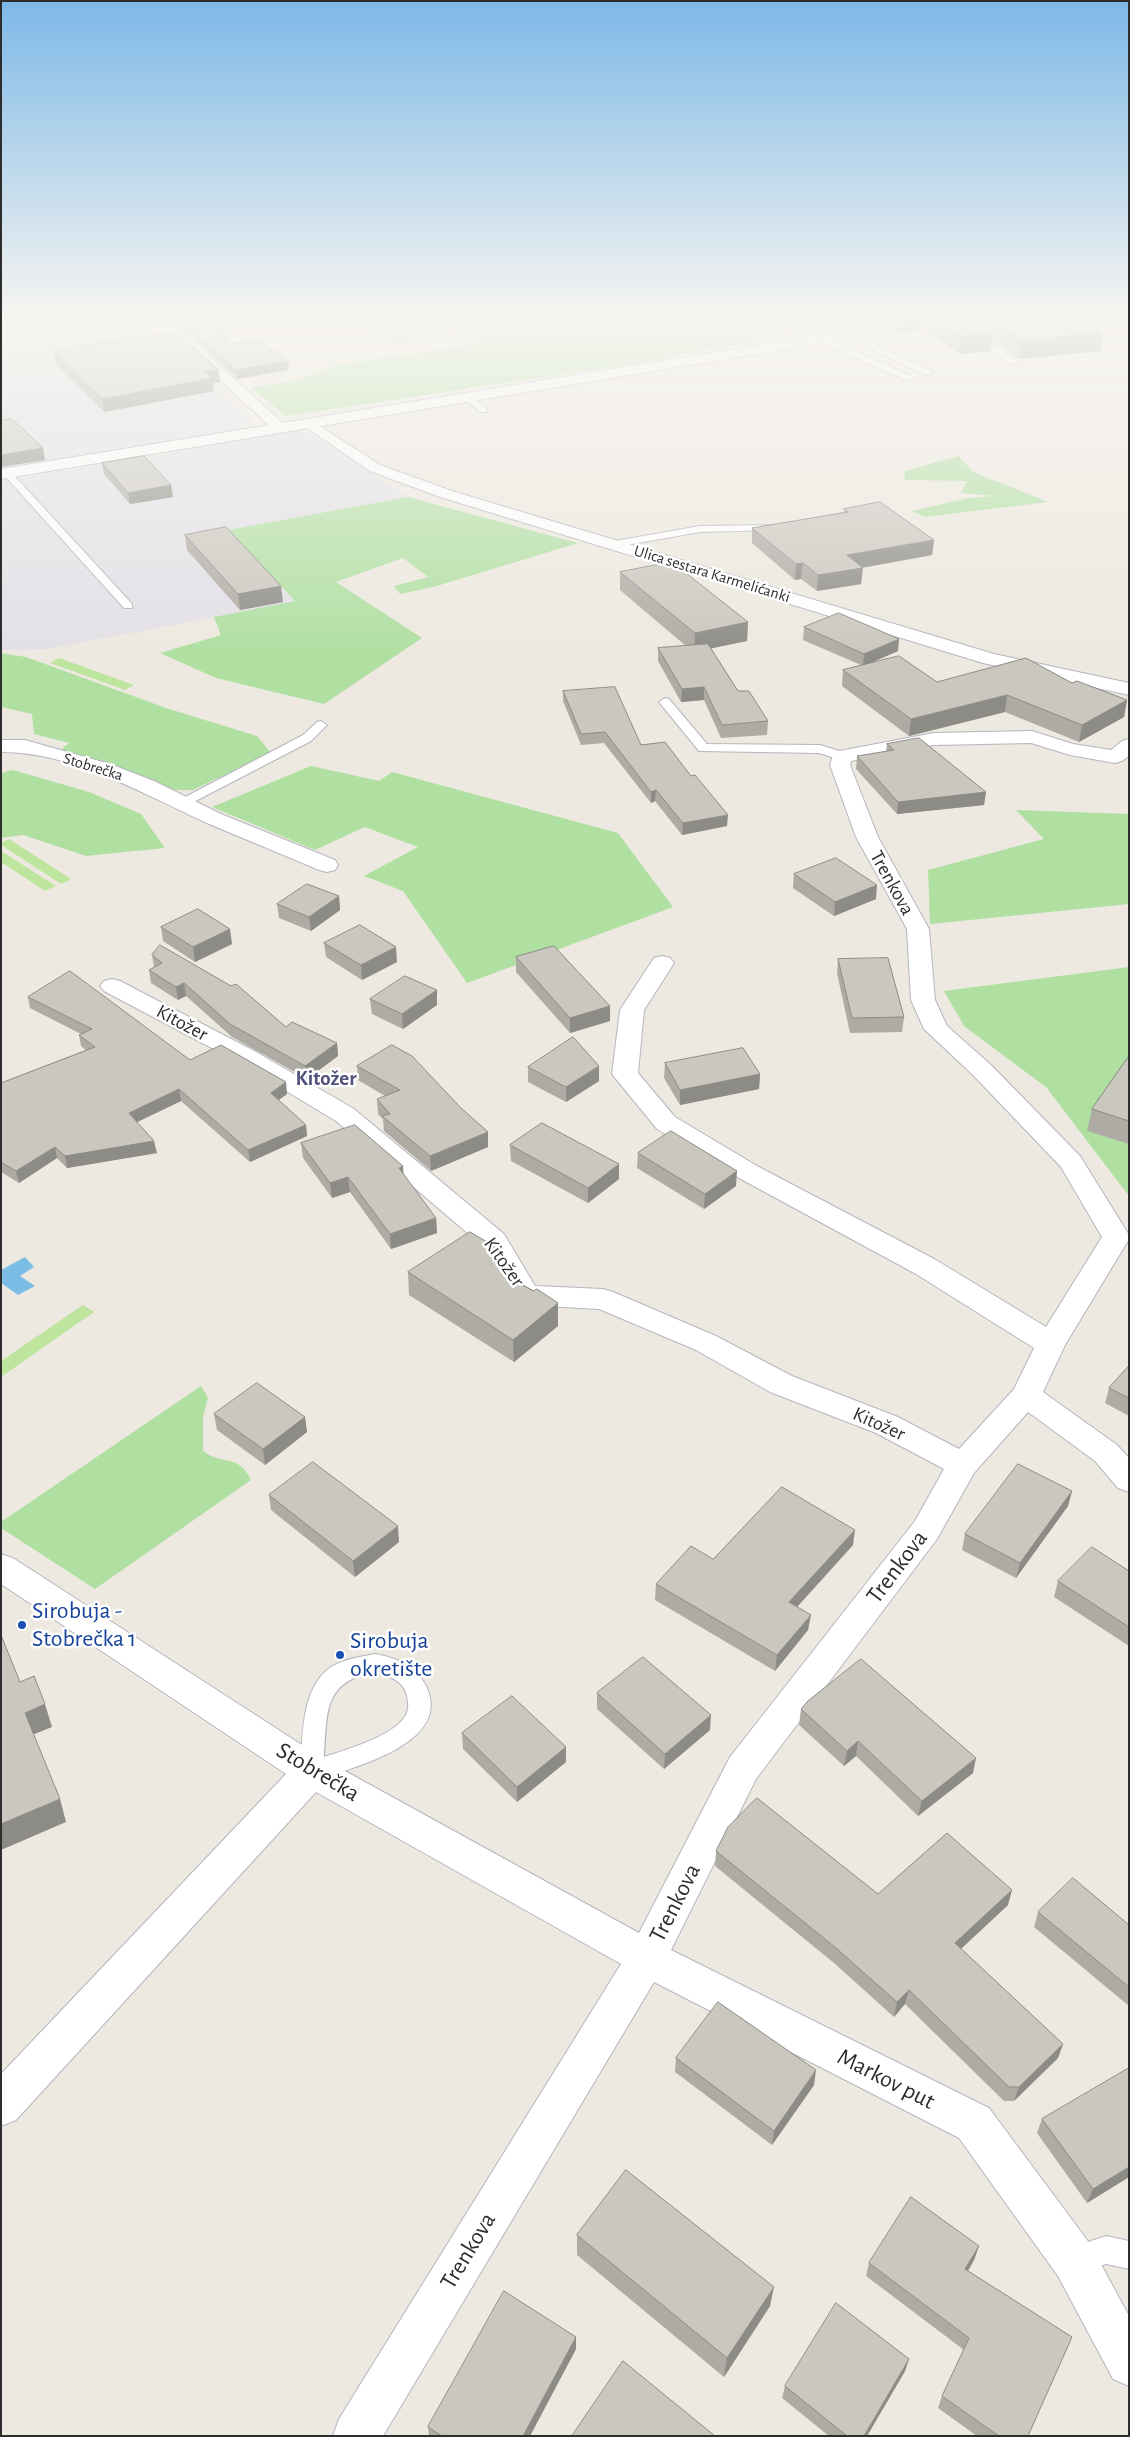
<!DOCTYPE html>
<meta charset="utf-8">
<style>
body{margin:0}
#map{position:relative;width:1130px;height:2437px;overflow:hidden;background:#ede9e0;font-family:"Alegreya Sans",sans-serif}
canvas{display:block}
.frame{position:absolute;inset:0;border:2px solid #2d2d2d;pointer-events:none}
</style>
<div id="map">
<canvas width="1130" height="2437"></canvas>
<div class="frame"></div>
</div>
<script>
const g = document.querySelector('canvas').getContext('2d');
g.lineJoin = 'round';
function paint(path, color) { g.fillStyle = color; g.fill(path, 'evenodd'); }
function stroke(path, color, width, dash) { g.strokeStyle = color; g.lineWidth = width; g.lineCap = dash ? 'butt' : 'round'; g.setLineDash(dash || []); g.stroke(path); }
function write(font, color, halo, rows, align = 'center') {
  g.font = font + ' "Alegreya Sans",sans-serif'; g.lineWidth = 5; g.setLineDash([]); g.textBaseline = 'middle'; g.strokeStyle = halo; g.fillStyle = color; for (const [text, x, y, turn = 0] of rows) {
    g.save(); g.translate(x, y); g.rotate((+turn || 0) * Math.PI / 180); g.textAlign = isNaN(turn) ? turn : align; if (halo) g.strokeText(text, 0, 0); g.fillText(text, 0, 0); g.restore();
  }
}
const industrial = new Path2D(`
 M1 319H135L183 363 254 421 239 429 1 469Z
 M295 429 310 433 408 497 228 530 295 602 47 649 1 650V481L179 452Z`);
const green = new Path2D(`
 M372 319H757L783 334 742 344 671 356 665 359 286 416 251 388 298 380 337 365 482 343 455 327 398 344 371 336Z
 M959 456 973 472 1048 502 925 517 912 511 969 498 993 496 961 493 967 481 905 480 904 471Z
 M408 497 578 543 437 586 400 594 394 586 428 577 403 558 336 582 422 638 324 704 216 678 160 653 221 635 214 617 295 601 228 530Z
 M1 653 26 657 166 708 257 736 271 753 193 790H172L112 764 57 753 69 743 34 734 32 714 1 707Z
 M311 766 379 781 392 772 618 833 673 907 467 983 403 891 364 876 418 847 365 827 315 850 212 807Z
 M13 770 89 792 141 814 165 848 86 856 23 835 1 838V773Z
 M1016 810 1129 814V904L930 924 928 870 1044 839Z
 M1129 967V1196L1046 1087 964 1026 944 991Z
 M201 1386 208 1398 203 1417V1451C223 1466 238 1453 251 1480L95 1589 1 1528V1522Z`);
const pitch = new Path2D(`
 M59 658 134 685 125 690 50 663Z
 M9 839 71 879 61 884 1 845V843Z
 M1 851 56 886 45 891 1 862Z
 M83 1305 94 1312 1 1377V1361Z`);
const water = new Path2D(`
 M25 1257 34 1267 20 1276 35 1286 18 1295 1 1283V1270Z`);
const lane = new Path2D(`
 M886 325 890 328 889 330 856 336 931 371V375H925L843 335Z
 M967 331H973L1019 362 1012 364 967 335Z
 M822 336 911 376 912 378 905 380 819 341V337Z
 M465 395H471L486 408V412H480L465 399Z
 M4 471H10L132 604V608H124L4 475Z
 M776 525 780 526V530L700 532 615 547 610 544 615 541 700 526Z
 M665 698 669 699 707 744 820 745 846 753 847 756 841 760 819 753 699 751 659 702Z
 M321 721 327 725 311 741 186 806 181 807 174 803 303 735 317 722Z
 M375 1654C398 1658 417 1666 427 1688 452 1745 348 1769 312 1781L304 1778 300 1771C303 1739 300 1688 331 1667 344 1659 360 1657 375 1654ZM375 1672C388 1675 404 1681 407 1696 407 1700 409 1704 408 1708 406 1733 345 1750 324 1757 327 1713 323 1681 375 1672Z
 M1106 2236 1129 2241V2269L1106 2264 1074 2274 1064 2270 1060 2260 1064 2250Z`);
const street = new Path2D(`
 M154 319H168L285 425 287 428 285 431H275Z
 M309 419 380 465 452 491 994 654 1129 683V695L983 663 440 497 370 471 304 426 302 423 304 420Z
 M1032 731 1073 744 1111 750 1122 741 1129 739V756L1122 761 1115 763 1070 755 1031 743 934 745 851 761 850 765 878 837 929 929 935 1000 947 1026 991 1065 1080 1156 1129 1235V1239L1065 1345 1043 1392 1117 1445 1129 1458V1492L1118 1488 1095 1461 1028 1412 974 1473 937 1539 756 1779 671 1950 989 2108 1090 2244 1129 2316V2386L1113 2379 1058 2276 959 2138 654 1982 383 2436H333L339 2419 621 1964 316 1792 16 2120 1 2126V2074L286 1774 1 1584V1554L13 1558 325 1760 639 1933 730 1757 915 1521 944 1469 876 1433 770 1392 696 1350 599 1309 526 1305 516 1302 484 1247 336 1121 238 1062 104 991 100 986 104 981 112 979 120 981 256 1052 354 1109 504 1234 535 1286 603 1289 613 1292 716 1336 792 1376 898 1417 959 1449 1014 1389 1034 1348 916 1274 739 1178 657 1129 612 1074 620 1010 654 958 662 956 670 958 674 963 644 1010 638 1073 675 1117 757 1166 936 1260 1046 1327 1102 1237 1061 1167 973 1075 924 1029 911 1000 907 929 856 837 830 765 834 752 934 733Z
 M1 740H25L110 764 154 781 221 814 335 860 338 865 335 870 327 872 319 870C282 854 244 839 207 823 143 794 73 752 1 752Z`);
const secondary = new Path2D(`
 M777 319H794L824 335 847 331 854 335 847 339 1 479V469L808 337Z`);
const wall = new Path2D(`
 M173 319H218L229 344 288 361 289 370 237 379 175 322Z
 M869 319H1083L1103 333 1100 351 1019 359 992 340 990 351 959 354 925 329 900 334 891 330 887 324H880Z
 M54 351 218 369 220 382 213 383 214 391 104 412 56 364Z
 M102 463 171 485 173 497 130 504 104 474Z
 M844 509 934 540 932 555 862 568 861 584 817 591 801 579 795 580 752 543V528L844 512Z
 M185 535 283 602 240 610 187 550Z
 M620 572 748 622 747 641 711 648 738 691 768 721 767 735 721 738 704 700 681 702 658 661V648L686 646 620 590Z
 M804 627 898 651 871 663 937 682 1072 683 1127 700 1124 717 1079 742 1005 712 909 736 842 686 843 670 861 665 803 640Z
 M563 691 641 745 727 826 682 835 655 801 651 803 604 743 581 745 563 701Z
 M887 744 986 792 984 805 897 814 856 769 857 756 886 752Z
 M794 874 876 899 834 916 793 888Z
 M339 896 340 910 311 931 279 918 277 904Z
 M161 927 232 944 195 962 163 941Z
 M324 943 397 962 362 980 326 957Z
 M152 955 286 1027 337 1043 338 1056 307 1079 232 1037 186 996 178 1000 151 983 149 970 154 967Z
 M516 957 610 1021 570 1033 516 972Z
 M838 959 904 1017 902 1032 850 1033 837 973Z
 M437 990V1005L403 1029 372 1014 370 999Z
 M28 997 190 1060 287 1094 278 1100 306 1125 307 1136 250 1162 181 1101 137 1122 157 1153 67 1168 57 1158 19 1183 1 1172V1083L86 1050 81 1046 79 1035 81 1034 30 1008Z
 M1129 1056V1144L1087 1131 1092 1109Z
 M665 1063 760 1074 759 1089 680 1105 664 1078Z
 M357 1066 461 1108 488 1132V1147L431 1171 384 1131 383 1119 378 1114 377 1099 385 1096 358 1080Z
 M528 1067 599 1081 566 1102 528 1082Z
 M301 1143 404 1176 436 1218 437 1233 391 1249 350 1192 332 1198 303 1158Z
 M510 1145 619 1179 588 1203 511 1161Z
 M638 1153 736 1186 704 1209 637 1168Z
 M499 1265 514 1280 558 1303V1326L514 1362 409 1295 408 1272Z
 M1129 1366V1416L1105 1403 1109 1388Z
 M214 1414 305 1417 307 1432 265 1465 217 1430Z
 M1072 1491 1068 1506 1016 1578 962 1550 965 1534Z
 M269 1495 399 1542 355 1577 271 1510Z
 M853 1545 797 1607 808 1630 775 1671 655 1600 656 1584 713 1559Z
 M1129 1571V1646L1054 1597 1058 1581Z
 M597 1693 710 1730 664 1769 597 1709Z
 M801 1709 973 1773 918 1816 856 1756 844 1766 799 1725Z
 M462 1733 566 1762 517 1802 463 1749Z
 M716 1851 878 1894 1008 1905 961 1949 1063 2044 1058 2058 1014 2101H1004L905 2004 894 2017 834 1963 715 1866Z
 M1038 1912 1129 1925V2006L1034 1927Z
 M676 2058 814 2085 772 2145 675 2072Z
 M1042 2119 1129 2177 1087 2203 1037 2133Z
 M577 2235 770 2306 724 2377 577 2255Z
 M979 2246 974 2260 968 2271 1028 2436H977L938 2408 942 2396 964 2350 866 2276 869 2263Z
 M576 2337V2349L530 2436H429L428 2427Z
 M909 2359 905 2371 867 2436H829L782 2398 785 2386Z`);
const shadedWall = new Path2D(`
 M880 319H888L887 324H880Z
 M901 319H926L925 329 900 334Z
 M975 319H987L986 327 974 329Z
 M993 333 990 351 959 354 961 336Z
 M1103 333 1100 351 1019 359 1022 340Z
 M288 361 289 370 237 379 236 370Z
 M218 369 220 382 213 383 214 391 104 412 102 399 204 372Z
 M43 448 45 460 1 467V455Z
 M171 485 173 497 130 504 128 493Z
 M934 540 932 555 854 569 863 568 861 584 817 591 818 575 847 555Z
 M803 563 801 579 795 580 796 564Z
 M281 586 283 602 240 610 238 594Z
 M748 622 747 641 694 652 695 633Z
 M899 639 898 651 863 666 864 654Z
 M704 687V700L681 702 682 689Z
 M1007 695 1005 712 909 736 911 719Z
 M1127 700 1124 717 1079 742 1082 725Z
 M656 790 655 801 651 803V792Z
 M986 792 984 805 897 814 898 802Z
 M728 815 727 826 682 835 683 823Z
 M877 885 876 899 834 916 835 902Z
 M339 896 340 910 311 931 309 917Z
 M230 929 232 944 195 962 193 947Z
 M396 947 397 962 362 980 361 965Z
 M184 983 186 996 178 1000 176 987Z
 M437 990V1005L403 1029 402 1014Z
 M610 1006V1021L570 1033V1018Z
 M337 1043 338 1056 307 1079 305 1066Z
 M599 1066V1081L566 1102V1087Z
 M760 1074 759 1089 680 1105V1090Z
 M286 1082 287 1094 272 1105 271 1093Z
 M179 1089 181 1101 131 1125 129 1113Z
 M306 1125 307 1136 250 1162 248 1150Z
 M488 1132V1147L431 1171 430 1156Z
 M154 1141 157 1153 67 1168 65 1156Z
 M55 1147 57 1158 19 1183 16 1171Z
 M619 1164V1179L588 1203V1188Z
 M403 1166 404 1182 399 1168Z
 M737 1171 736 1186 704 1209 705 1194Z
 M348 1177 350 1192 332 1198 330 1183Z
 M436 1218 437 1233 391 1249 390 1234Z
 M558 1303V1326L514 1362 513 1340Z
 M305 1417 307 1432 265 1465 263 1449Z
 M1072 1491 1068 1506 1016 1578 1020 1563Z
 M398 1526 399 1542 355 1577 353 1561Z
 M855 1530 853 1545 787 1618 789 1602Z
 M811 1615 808 1630 775 1671 777 1655Z
 M45 1704 52 1727 32 1735 25 1713Z
 M711 1715 710 1730 664 1769 665 1754Z
 M858 1741 856 1756 844 1766 847 1751Z
 M566 1747V1762L517 1802V1787Z
 M976 1758 973 1773 918 1816 922 1801Z
 M60 1799 66 1822 1 1850V1824Z
 M1012 1890 1008 1905 951 1958 955 1943Z
 M909 1990 905 2004 894 2017 897 2002Z
 M1063 2044 1058 2058 1014 2101 1019 2087Z
 M816 2070 814 2085 772 2145 774 2131Z
 M1129 2167V2177L1087 2203 1093 2189Z
 M979 2246 974 2260 961 2282 965 2269Z
 M774 2287 770 2306 724 2377 727 2358Z
 M576 2337V2349L530 2436H523Z
 M909 2359 905 2371 867 2436H864Z`);
const building = new Path2D(`
 M180 319H218L229 344 258 339 288 361 236 370Z
 M937 319H967L993 333 961 336Z
 M989 319H1083L1103 333 1022 340Z
 M177 332 218 369 204 372 213 378 102 399 54 351Z
 M12 419 43 448 1 455V421Z
 M144 456 171 485 128 493 102 463Z
 M880 502 934 540 847 555 863 568 818 575 803 563 796 564 752 528 848 512 844 509Z
 M226 527 281 586 238 594 185 535Z
 M672 562 748 622 695 633 620 572Z
 M839 613 899 639 864 654 804 627Z
 M708 644 738 691H749L768 721 722 725 704 687 682 689 658 648Z
 M899 656 937 682 1026 658 1072 683 1077 681 1127 700 1082 725 1007 695 911 719 843 670Z
 M615 687 641 745 665 742 691 776 695 775 728 815 683 823 656 790 651 792 605 732 581 734 563 691Z
 M919 738 986 792 898 802 857 756 894 750 887 744Z
 M836 858 877 885 835 902 794 874Z
 M307 884 339 896 309 917 277 904Z
 M198 909 230 929 193 947 161 927Z
 M360 925 396 947 361 965 324 943Z
 M160 945 231 986 236 984 286 1027 292 1022 337 1043 305 1066 230 1024 184 983 176 987 149 970 162 963 152 955Z
 M554 946 610 1006 570 1018 516 957Z
 M888 958 904 1017 852 1018 838 959Z
 M70 971 190 1060 221 1045 286 1082 271 1093 306 1125 248 1150 179 1089 129 1113 154 1141 65 1156 55 1147 16 1171 1 1162V1114L2 1113H1V1083L95 1047 79 1035 92 1029 28 997Z
 M405 976 437 990 402 1014 370 999Z
 M573 1037 599 1066 566 1087 528 1067Z
 M392 1045 412 1056 461 1108 488 1132 430 1156 382 1116 390 1114 377 1099 400 1090 357 1066Z
 M743 1048 760 1074 680 1090 665 1063Z
 M1129 1056V1121L1092 1109Z
 M542 1123 619 1164 588 1188 510 1145Z
 M355 1125 403 1166 399 1168 436 1218 390 1234 348 1177 330 1183 301 1143Z
 M671 1131 737 1171 705 1194 638 1153Z
 M470 1232 494 1246 499 1265 514 1280 533 1291 537 1289 558 1303 513 1340 408 1272Z
 M1129 1366V1398L1109 1388Z
 M257 1383 305 1417 263 1449 214 1414Z
 M313 1462 398 1526 353 1561 269 1495Z
 M1018 1464 1072 1491 1020 1563 965 1534Z
 M782 1487 855 1530 789 1602 811 1615 777 1655 656 1584 691 1546 713 1559Z
 M1092 1547 1129 1571V1627L1058 1581Z
 M1 1635 20 1682 34 1676 45 1704 25 1713 60 1799 1 1824Z
 M643 1657 711 1715 665 1754 597 1693Z
 M861 1659 976 1758 922 1801 858 1741 847 1751 801 1709 808 1701Z
 M512 1696 566 1747 517 1787 462 1733Z
 M757 1798 878 1894 947 1833 1012 1890 955 1943 1063 2044 1019 2087H1009L909 1990 897 2002 836 1948 716 1851 728 1827Z
 M1073 1878 1129 1925V1987L1038 1912Z
 M718 2002 816 2070 774 2131 676 2058Z
 M1129 2068V2167L1093 2189 1042 2119Z
 M626 2170 774 2287 727 2358 577 2235Z
 M911 2197 979 2246 965 2269 1072 2337 1028 2436H999L942 2396 969 2338 869 2263Z
 M504 2291 576 2337 523 2436H442L428 2427Z
 M836 2303 909 2359 864 2436H847L785 2386Z
 M623 2361 715 2436H572Z`);
const markers = [
 [22,1625,5,"#1a4fb4"],
 [340,1655,5,"#1a4fb4"]
];
const farStreetnames = [
 ["Ulica sestara Karmelićanki",712,574,17],
 ["Stobrečka",93,767,17]
];
const streetNames = [
 ["Trenkova",892,883,61],
 ["Kitožer",182,1023,28],
 ["Kitožer",504,1262,55],
 ["Kitožer",879,1424,24]
];
const neighbourhoodNames = [
 ["Kitožer",326,1079]
];
const nearStreetnames = [
 ["Trenkova",897,1567,-53],
 ["Stobrečka",318,1772,31],
 ["Trenkova",675,1903,-63],
 ["Markov put",886,2079,27],
 ["Trenkova",468,2251,-59]
];
const nearTransitnames = [
 ["Sirobuja -",32,1611],
 ["Stobrečka 1",32,1639],
 ["Sirobuja",350,1641],
 ["okretište",350,1669]
];
paint(industrial, '#e2e0e6');
paint(green, '#afdfa1');
paint(pitch, '#bee59e');
paint(water, '#7cbde6');
stroke(lane, '#b4b5bf', 2);
stroke(street, '#b4b5bf', 2);
stroke(secondary, '#b4b5bf', 2);
paint(lane, '#fff');
paint(street, '#fff');
paint(secondary, '#fff');
paint(wall, '#adaba3');
paint(shadedWall, '#8d8b85');
paint(building, '#c9c7be');
stroke(building, '#8d8b85', 1);
const sky = g.createLinearGradient(0, 0, 0, 660);
sky.addColorStop(0, '#7db8e7');
sky.addColorStop(0.48, '#f7f5f1');
sky.addColorStop(1, '#f7f5f100');
g.fillStyle = sky;
g.fillRect(0, 0, 1130, 660);
for (const [x, y, r, color] of markers) { const dot = new Path2D(); dot.arc(x, y, r, 0, 2 * Math.PI); g.fillStyle = color; g.fill(dot); stroke(dot, '#fff', 2); }
write('16px', '#2d2d2d', '#fff', farStreetnames);
write('20px', '#2d2d2d', '#fff', streetNames);
write('bold 21px', '#50527a', '#fff', neighbourhoodNames);
write('24px', '#2d2d2d', '#fff', nearStreetnames);
write('24px', '#164399', '#fff', nearTransitnames, 'left');
</script>
